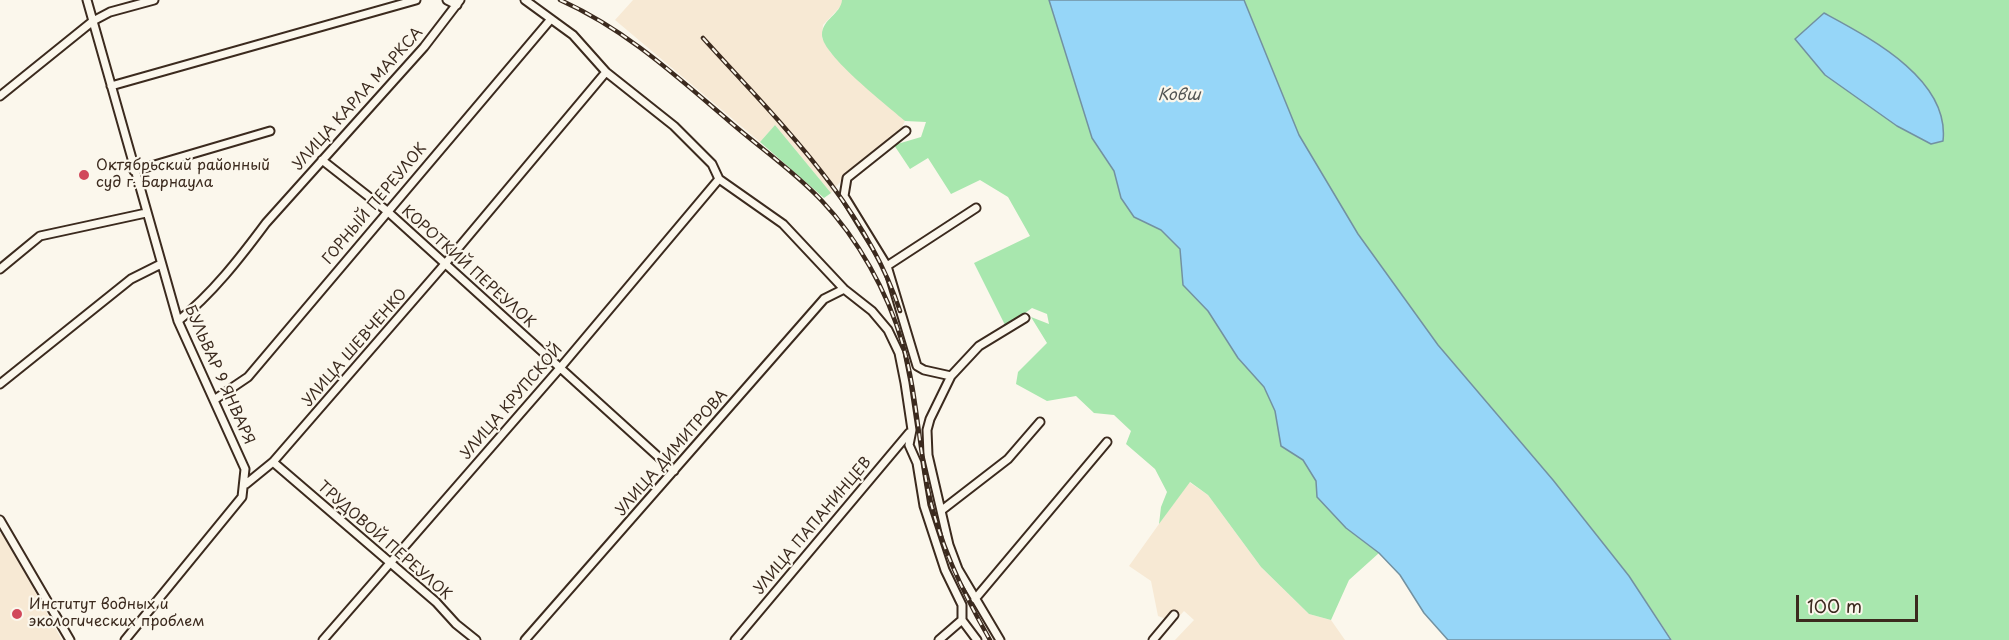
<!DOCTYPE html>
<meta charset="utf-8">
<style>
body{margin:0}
#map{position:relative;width:2009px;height:640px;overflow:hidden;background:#fbf7ec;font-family:"Playpen Sans",sans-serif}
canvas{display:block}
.scale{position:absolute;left:1796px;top:595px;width:122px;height:27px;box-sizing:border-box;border:3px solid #3b2a1e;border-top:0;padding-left:8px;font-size:18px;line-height:21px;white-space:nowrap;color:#3b2a1e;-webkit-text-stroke:4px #fbf7ec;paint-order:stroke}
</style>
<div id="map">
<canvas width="2009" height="640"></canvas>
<div class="scale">100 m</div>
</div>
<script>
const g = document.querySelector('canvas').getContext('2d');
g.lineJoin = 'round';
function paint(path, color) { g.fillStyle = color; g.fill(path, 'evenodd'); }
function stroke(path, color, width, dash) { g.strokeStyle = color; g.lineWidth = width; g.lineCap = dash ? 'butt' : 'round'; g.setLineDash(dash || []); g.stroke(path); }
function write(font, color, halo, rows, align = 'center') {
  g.font = font + ' "Playpen Sans",sans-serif'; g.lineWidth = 4.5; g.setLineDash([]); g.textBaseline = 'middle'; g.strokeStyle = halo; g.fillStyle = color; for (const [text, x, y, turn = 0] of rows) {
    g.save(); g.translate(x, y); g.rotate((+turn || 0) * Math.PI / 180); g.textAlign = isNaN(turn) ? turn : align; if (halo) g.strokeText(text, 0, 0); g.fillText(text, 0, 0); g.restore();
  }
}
const built = new Path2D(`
 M633 0H842V5L823 25 822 38 831 53 905 121 900 131 845 176 831 193 775 125 760 142 615 20Z
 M1189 482 1208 495 1261 567 1309 614 1331 620 1345 640H1175L1194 620 1184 611 1174 622 1158 616 1151 581 1129 566Z
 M0 533 3 534 62 640H0Z`);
const green = new Path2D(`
 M842 0H1049L1092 138 1114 171 1121 198 1134 217 1161 230 1181 249 1183 285 1208 311 1238 358 1264 387 1275 411 1281 446 1303 460 1346 528 1379 553 1349 580 1331 620 1309 614 1261 567 1208 495 1190 482 1159 524 1161 507 1167 492 1155 469 1126 444 1131 431 1114 415 1094 413 1076 396 1047 401 1016 384 1018 372 1047 343 1031 317 1049 324 1047 314 1032 308 1006 327 974 263 1030 236 1008 197 980 180 951 194 928 158 910 169 894 145 921 137 926 122 905 121C888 106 822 55 822 35 822 19 841 14 842 0Z
 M1244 0H2009V640H1672L1629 576 1553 480 1438 345 1358 234 1299 135Z
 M775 125 831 193 824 198 760 142Z`);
const water = new Path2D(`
 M1049 0H1244L1299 135 1358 234 1438 345 1553 480 1629 576 1671 640H1448L1424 613 1400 575 1379 553 1346 528 1317 497 1316 481 1303 460 1281 446 1275 411 1264 387 1238 358 1208 311 1183 285 1180 249 1161 230 1134 217 1121 198 1114 171 1092 138Z
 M1824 13C1870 38 1950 79 1943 141L1931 144 1897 126 1825 75 1795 39Z`);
const street = new Path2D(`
 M87 0 178 321 245 469 242 497 125 640
 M447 0 457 5
 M525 0 573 35 606 72 674 126 712 164 719 179 783 224 844 289 872 311 888 330 899 353 905 383 912 430 909 445 917 463 924 506 945 570 962 605V620
 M111 86 416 0
 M0 96 93 21 110 12 154 0
 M906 131 847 178 844 196 887 266 917 366 924 370 951 376 930 419 927 430 928 455 949 545 958 569 1000 640
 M322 160 387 211 674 471
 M134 171 270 131
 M887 266 976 208
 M0 269 40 236 146 213
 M178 321C212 294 240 258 266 223L424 47 460 0
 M951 376 979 346 1025 318
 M0 384 131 279 161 264
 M214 400 248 377 551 19
 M273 462 436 602 456 624 476 640
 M246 484 273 462 444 265 606 72
 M942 510 1008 459 1040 422
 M0 520 70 640
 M975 599 1107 442
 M962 620 977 640
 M323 640 560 368 719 179
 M525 640 824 299 844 289
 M735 640 909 433
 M939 640 962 620
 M1153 640 1174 615`);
const rail = new Path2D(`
 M560 0C625 29 675 75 729 121 760 148 794 171 822 201 858 239 887 291 902 342 916 388 918 438 927 485 938 541 962 591 990 640
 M703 38C777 120 865 204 900 311`);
const markers = [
 [84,175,6,"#d1495b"],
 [17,614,6,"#d1495b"]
];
const streetNames = [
 ["УЛИЦА КАРЛА МАРКСА",358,99,-48],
 ["ГОРНЫЙ ПЕРЕУЛОК",375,204,-50],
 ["КОРОТКИЙ ПЕРЕУЛОК",468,267,42],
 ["УЛИЦА ШЕВЧЕНКО",355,348,-49],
 ["БУЛЬВАР 9 ЯНВАРЯ",219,375,66],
 ["УЛИЦА КРУПСКОЙ",512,402,-49],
 ["УЛИЦА ДИМИТРОВА",672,453,-49],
 ["УЛИЦА ПАПАНИНЦЕВ",813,526,-50],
 ["ТРУДОВОЙ ПЕРЕУЛОК",384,541,41]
];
const poiNames = [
 ["Октябрьский районный",96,166],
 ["суд г. Барнаула",96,183],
 ["Институт водных и",29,605],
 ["экологических проблем",29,622]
];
const waterNames = [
 ["Ковш",1179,96]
];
paint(built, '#f7e9d4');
paint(green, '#a8e7ae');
paint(water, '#96d6f8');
stroke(water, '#7291a1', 1.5);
stroke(street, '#3b2a1e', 11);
stroke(street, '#fbf7ec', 7);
stroke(rail, '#3b2a1e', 4.5);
stroke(rail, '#fbf7ec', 2, [7]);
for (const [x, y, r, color] of markers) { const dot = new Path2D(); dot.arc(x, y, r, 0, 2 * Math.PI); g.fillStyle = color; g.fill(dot); stroke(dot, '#fbf7ec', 2); }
write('15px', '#3b2a1e', '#fbf7ec', streetNames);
write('15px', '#3b2a1e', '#fbf7ec', poiNames, 'left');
write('italic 16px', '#525554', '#fbf7ec', waterNames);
</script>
